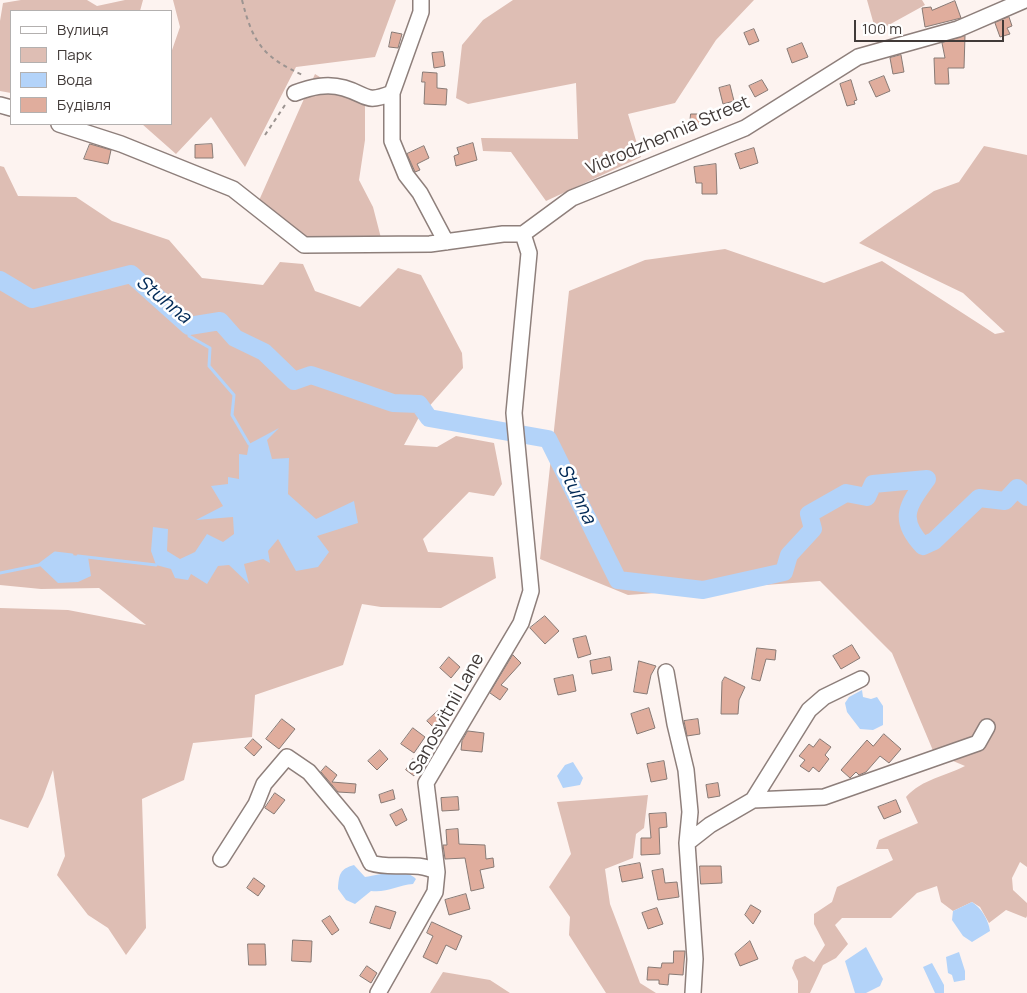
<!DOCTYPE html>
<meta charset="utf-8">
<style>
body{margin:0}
#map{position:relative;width:1027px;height:993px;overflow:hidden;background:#fdf3f0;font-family:Manrope,sans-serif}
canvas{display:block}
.legend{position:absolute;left:10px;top:10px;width:162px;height:115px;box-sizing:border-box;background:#fff;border:1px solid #b3b0af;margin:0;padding:6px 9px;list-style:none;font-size:15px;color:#413a38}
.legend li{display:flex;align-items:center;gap:10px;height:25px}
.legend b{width:25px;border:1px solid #b3b0af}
.scale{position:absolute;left:854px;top:20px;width:150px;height:22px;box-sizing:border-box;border:2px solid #413a38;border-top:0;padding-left:6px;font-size:15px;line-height:18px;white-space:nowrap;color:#413a38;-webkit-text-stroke:4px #fff;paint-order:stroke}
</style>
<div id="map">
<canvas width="1027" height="993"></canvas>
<ul class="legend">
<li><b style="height:6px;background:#fff"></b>Вулиця</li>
<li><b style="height:14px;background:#debeb4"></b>Парк</li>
<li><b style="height:14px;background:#b3d3f9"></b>Вода</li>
<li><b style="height:14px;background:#e0ad9d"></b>Будівля</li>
</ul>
<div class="scale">100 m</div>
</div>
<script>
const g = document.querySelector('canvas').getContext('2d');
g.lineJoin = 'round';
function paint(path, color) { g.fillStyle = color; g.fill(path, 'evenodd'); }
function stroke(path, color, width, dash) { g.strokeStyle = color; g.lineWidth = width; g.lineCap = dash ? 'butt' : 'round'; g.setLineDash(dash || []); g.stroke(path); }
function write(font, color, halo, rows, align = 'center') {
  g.font = font + ' Manrope,sans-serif'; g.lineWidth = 5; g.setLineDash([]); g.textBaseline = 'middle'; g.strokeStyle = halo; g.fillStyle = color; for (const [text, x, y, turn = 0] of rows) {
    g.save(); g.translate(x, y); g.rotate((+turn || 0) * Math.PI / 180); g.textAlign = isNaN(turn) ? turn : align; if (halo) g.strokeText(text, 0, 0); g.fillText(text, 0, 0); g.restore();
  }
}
const green = new Path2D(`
 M21 0H87L97 6 125 0H143L140 11H11V93L0 91V21L3 3Z
 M173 0H396L375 57 296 67 245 167 211 117 176 154 142 124H171V53L180 27Z
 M513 0H754L716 40 675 103 628 114 641 157 546 201 511 152 483 151 481 138 578 139 576 83 468 104 456 98 462 45 483 20Z
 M867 0H922L925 5 876 32Z
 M315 74 365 105V140L359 180 373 207 381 238 306 240 257 205Z
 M984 146 1027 155V867L1020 862 1012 878 1013 890 1027 903V916L1026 918 1006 910 989 923 980 907 972 902 953 911 941 902 937 886 917 893 891 918H842L835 925 848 944 836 958 823 965 810 993H798V981L792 968 795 960 805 956 814 962 825 945 814 924V914L832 902 837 887 893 860 888 849H876L879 840 918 823 906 797C922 779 946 776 965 766L934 753 892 653 820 581 628 595 540 559 569 291 645 260 725 249 824 283 882 261 995 334 1005 332 963 293 859 243 934 191 959 182Z
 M0 166 4 167 18 196 76 197 112 221 169 240 202 278 263 285 280 262 303 264 315 291 360 307 398 268 421 275 462 353 463 368 418 419 404 445 437 447 456 436 494 443 502 484 494 496 469 492 423 539 428 552 493 557 496 578 441 608 381 607 362 604 343 665 255 695 252 737 193 743 184 780 142 799 146 928 126 955 108 928 88 915 57 875 65 856 53 770 43 797 28 828 0 819V608L68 610 146 625 99 588 41 589 0 585Z
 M648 795 644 828 636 834 633 858 605 869 610 904 640 983 656 993H606L569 935 570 917 549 887 571 854 557 802Z
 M443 972 490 980 510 993H430Z`);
const water = new Path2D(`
 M279 428 267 440 272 459 289 458 288 494 316 519 354 501 358 523 317 536 329 552 318 567 296 571 278 539 268 551 270 563 263 559 244 564 249 584 229 565 218 566 207 584 191 574 188 580 175 578 171 569 156 565 151 551 153 527 168 529 167 551 180 559 195 552 207 534 223 542 234 534 233 517 196 520 223 506 211 486 228 484V477L239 479V454L247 455 249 444Z
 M55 553 88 557 91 576 78 582 58 583 39 565Z
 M862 690 863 697 871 699 877 697 883 706V725L873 730 860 729 847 712 845 703 849 697Z
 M573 762 583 778 580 785 563 788 557 776 565 765Z
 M354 865 365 877C379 875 405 867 416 879L413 884C398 885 387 893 371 891L355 904 346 900 338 889C339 874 340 869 354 865Z
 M972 902C982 909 988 919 990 931L972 942 963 936 952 920 953 911Z
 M866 947 883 979 880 986 866 993H855L845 961Z
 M959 952 965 971V980L954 982 952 975 948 973 946 957Z
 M932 963 944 985V993H935L923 967Z`);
const stream = new Path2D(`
 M189 326V336L210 348 209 366 234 395 232 415 249 444
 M78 556 156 565
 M0 573 39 565 55 553 72 555`);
const river = new Path2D(`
 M0 280 32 299 131 274 189 326 220 321 235 338 264 352 294 381 311 375 393 403 419 404 429 418 548 439 618 580 703 590 784 572 789 555 813 529 809 514 846 493 867 497 873 484 927 479C908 505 897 519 923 546L934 541 979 498 1005 501 1017 488 1027 497`);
const building = new Path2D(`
 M955 1 961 18 925 27 922 8 931 7 932 10Z
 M1009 17 1012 26 1007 28 1010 34 1000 37 995 23Z
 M754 29 759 41 749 45 744 33Z
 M392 32 402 34 398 48 389 47Z
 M965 36 964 68H948L949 84H935L934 58H945L942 43Z
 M802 43 808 57 792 63 787 49Z
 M443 52 445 66 434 68 432 53Z
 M901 55 904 72 893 74 890 58Z
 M423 72 437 73V88L447 89 446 105 424 104 425 82H422Z
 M884 76 890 91 876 97 869 82Z
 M762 80 768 90 755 97 749 86Z
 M851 80 857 100 854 101 855 104 847 106 840 84Z
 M730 85 734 101 723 104 719 88Z
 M691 114H704L703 125 690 124Z
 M473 143 477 160 456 166 454 156 459 154 457 148Z
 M90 144 111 150 108 164 84 159Z
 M212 144 213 158H195V145Z
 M424 146 429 158 417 164 420 170 415 172 407 154Z
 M754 148 758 163 740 169 735 154Z
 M716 164 717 194H702V183H696L694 167Z
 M545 616 559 631 545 644 530 628Z
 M586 636 591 654 578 658 573 639Z
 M852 645 860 658 841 669 833 656Z
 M757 648 776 650 775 660 766 659 760 681 752 679Z
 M513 655 521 663 501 685 508 689 500 700 490 693Z
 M449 657 460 667 451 678 440 668Z
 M610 657 612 670 592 674 590 661Z
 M639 661 656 666 651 675 647 694 634 692Z
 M573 675 576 691 558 695 554 679Z
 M725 677 745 687 739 700 738 714H721L722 682Z
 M649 708 655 728 637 734 631 714Z
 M440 709 448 719 436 730 427 721Z
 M282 719 295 729 279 749 266 739Z
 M698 719 700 734 687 736 684 721Z
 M413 728 425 737 414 753 401 744Z
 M468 731 484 733 482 752 461 750 462 741Z
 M884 734 901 749 889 763 880 756 866 772 859 775 856 772 850 778 841 770 867 740 873 746Z
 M253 739 262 747 254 756 245 748Z
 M820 739 831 747 825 755 829 759 819 772 813 767 809 772 800 766 805 760 799 756 809 744 813 747Z
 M380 750 388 759 377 770 368 761Z
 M413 759 421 765 414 776 406 770Z
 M664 761 667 779 651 782 647 764Z
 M326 766 337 775 332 782 356 784 355 793 338 792 321 772Z
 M718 783 720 796 708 798 706 785Z
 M393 790 395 799 381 803 379 795Z
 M275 793 285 800 274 814 265 808Z
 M458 797 459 810 442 811 441 798Z
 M896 800 901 812 884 819 878 807Z
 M402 809 407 820 396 826 390 815Z
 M666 813 667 827 659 828 660 854 641 855V838H651L649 814Z
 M458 829 459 844 485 845 486 859 493 858 494 867 480 870 484 888 471 891 465 858 445 859 443 845H447L446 830Z
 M640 863 643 878 622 882 619 867Z
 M700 866H721L722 883 701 884Z
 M663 869 665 883 677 882 679 897 658 900 652 871Z
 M254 878 265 886 258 896 247 888Z
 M466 894 470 909 449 915 445 900Z
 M751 905 761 911 753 924 745 915Z
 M376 906 396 912 390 929 370 923Z
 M657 908 663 924 648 929 642 913Z
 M330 916 339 930 332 935 322 921Z
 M432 922 462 936 456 950 446 945 437 964 423 957 433 936 427 933Z
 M293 940 312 941 311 962 292 961Z
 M750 941 758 959 740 966 735 954Z
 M248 944H265L266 965H249Z
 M674 951H685L683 975 669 974 668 985 659 984V980H647L648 967 661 968 662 963H673Z
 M367 966 377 973 371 983 360 976Z`);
const path = new Path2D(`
 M242 0C253 44 264 58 305 76
 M265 135 287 102`);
const minor = new Path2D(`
 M421 0V12L392 93V141L406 175 420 193 446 242
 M295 93C311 87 327 83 344 88 368 95 365 104 392 93
 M0 105 11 108
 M59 124 121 144 233 189 304 245 430 244 503 234H523
 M523 234 572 198 745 128 858 57 958 29 1025 0
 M666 672 675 724 686 770 690 812 687 843
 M753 800 824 797 978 743 987 727
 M221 859 256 804 264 784 287 757 309 772 351 822 371 863C392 870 417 860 437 872
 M378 993 435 892 437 872 426 783 521 623 531 591 514 413 529 253 523 234
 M693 993 695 959 687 843 710 825 753 800 809 710 824 697 861 679`);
const streetNames = [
 ["Vidrodzhennia Street",668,136,-23],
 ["Sanosvitnii Lane",447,714,-61]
];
const waterNames = [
 ["Stuhna",163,300,39],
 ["Stuhna",576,494,64]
];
paint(green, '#debeb4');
paint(water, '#b3d3f9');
stroke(stream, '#b3d3f9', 3);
stroke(river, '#b3d3f9', 18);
paint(building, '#e0ad9d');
stroke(building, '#887a75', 1);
stroke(minor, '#8e7f7b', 18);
stroke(path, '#9c9491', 2, [4, 4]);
stroke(minor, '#fff', 15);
write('18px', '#413a38', '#fff', streetNames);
write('italic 19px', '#002956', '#fff', waterNames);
</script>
